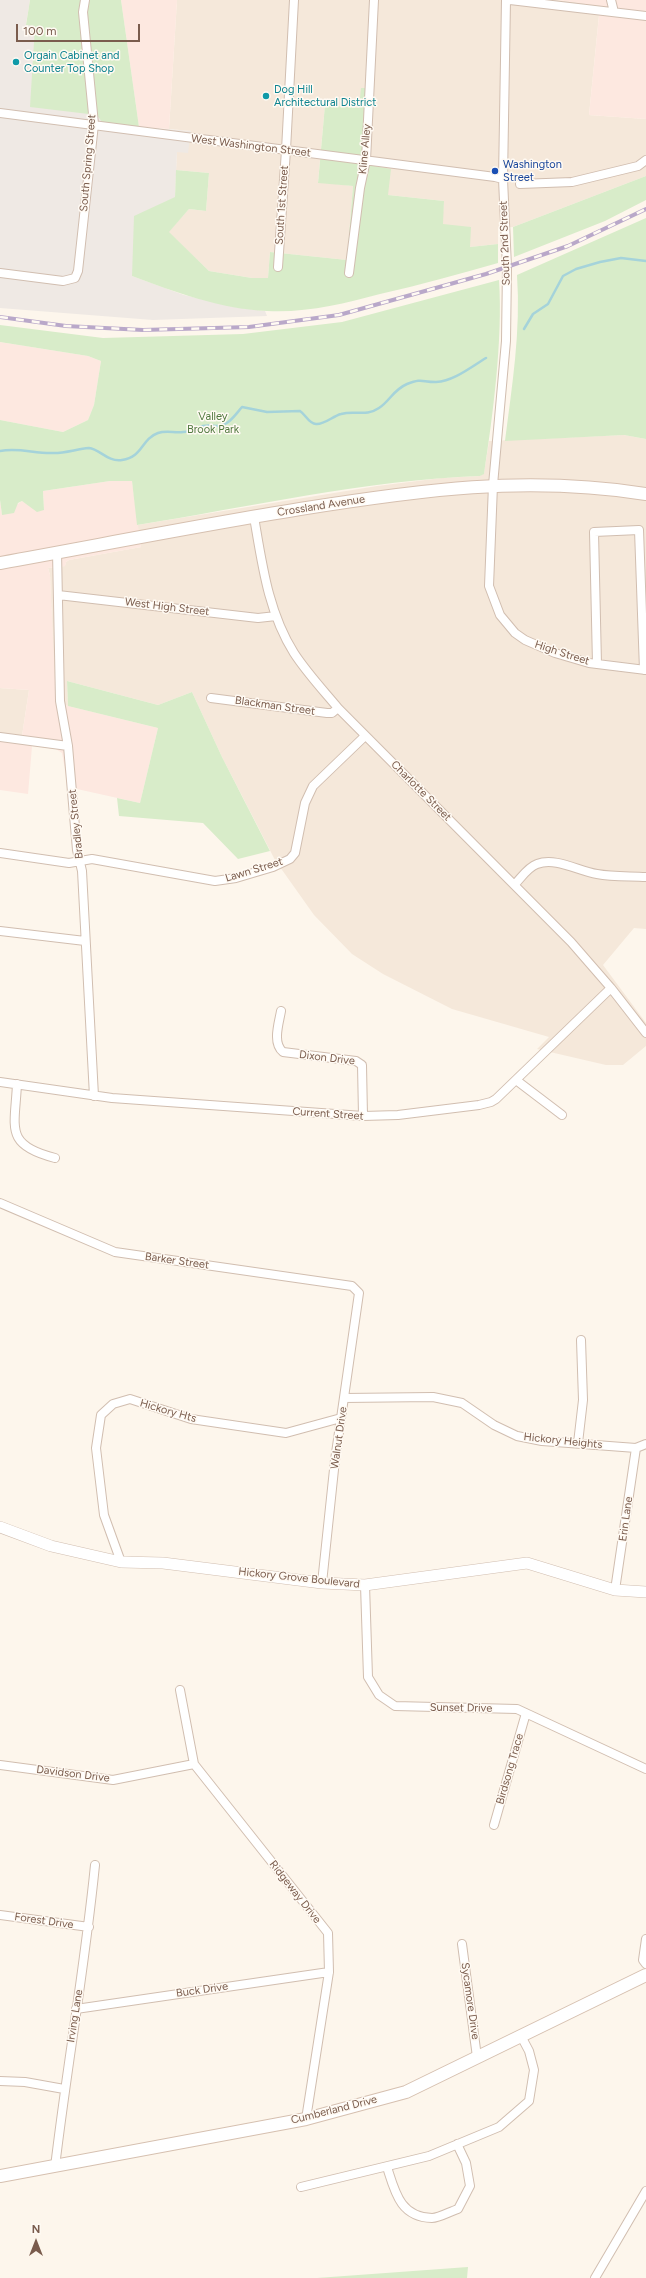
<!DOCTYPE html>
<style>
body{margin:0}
#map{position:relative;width:646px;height:2278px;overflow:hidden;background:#fdf6ec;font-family:Figtree,sans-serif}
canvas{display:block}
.north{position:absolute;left:16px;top:2222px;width:40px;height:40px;-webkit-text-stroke:3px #fffaf3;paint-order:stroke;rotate:0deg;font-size:11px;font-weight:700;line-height:16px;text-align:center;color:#7a5c4d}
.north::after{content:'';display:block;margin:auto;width:14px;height:18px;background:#7a5c4d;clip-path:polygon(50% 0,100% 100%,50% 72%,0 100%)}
.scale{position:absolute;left:16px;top:24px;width:124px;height:18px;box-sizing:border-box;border:2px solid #7a5c4d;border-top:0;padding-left:5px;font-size:12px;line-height:14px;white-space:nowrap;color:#7a5c4d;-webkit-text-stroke:3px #fffaf3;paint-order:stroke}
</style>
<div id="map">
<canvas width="646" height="2278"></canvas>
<div class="north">N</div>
<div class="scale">100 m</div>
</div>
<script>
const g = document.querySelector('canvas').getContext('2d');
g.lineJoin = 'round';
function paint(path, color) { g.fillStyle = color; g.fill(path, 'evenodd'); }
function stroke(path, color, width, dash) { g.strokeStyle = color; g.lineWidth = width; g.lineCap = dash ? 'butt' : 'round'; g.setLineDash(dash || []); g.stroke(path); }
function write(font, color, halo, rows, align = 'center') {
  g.font = font + ' Figtree,sans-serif'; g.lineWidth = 3; g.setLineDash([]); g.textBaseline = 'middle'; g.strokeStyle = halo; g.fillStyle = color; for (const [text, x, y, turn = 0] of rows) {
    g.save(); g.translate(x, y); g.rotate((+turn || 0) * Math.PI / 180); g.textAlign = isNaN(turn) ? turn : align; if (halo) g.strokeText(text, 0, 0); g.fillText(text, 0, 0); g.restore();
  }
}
const residential = new Path2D(`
 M177 0H558L600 5 589 115 646 119V176L513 227 498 228V244L470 247 442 224 444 201 388 195 363 164 359 108 325 105 318 182 353 186 347 260 270 252 268 278H252L209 271 168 232 189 209 206 211 209 173 176 170 177 152 191 131 169 129Z
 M624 435 646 439V929L634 928 603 965 646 1023V1046L623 1065H606L537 1049 549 1037 452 1009 383 974 352 954 314 915 275 860 222 757 192 692 158 705 67 681 68 706 55 703 50 575 48 568 65 566 66 562 69 560 141 547 137 525 377 486 441 478 480 476 484 473 489 441Z
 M0 688 29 690 22 736 0 733Z`);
const commercial = new Path2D(`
 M121 0H177L169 129 139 127Z
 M558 0H646V119L589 115 600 6Z
 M0 342 88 356 101 361 94 405 88 420 63 432 0 420Z
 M110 481H132L141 547 69 560 66 562 65 566 48 568 50 575 56 703 158 728 140 803 68 787 62 753 56 749 32 746 28 794 0 790V733L22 736 29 690 0 688V500L2 515 22 501 44 510 43 491Z`);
const industrial = new Path2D(`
 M0 0H30L26 24 35 26 98 115 139 127 191 131 188 153 177 152 175 197 132 276 184 295 235 307 265 311 267 316 153 320 0 308Z`);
const green = new Path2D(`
 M30 0H121L139 127 102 122 97 115 30 107 35 26 26 25Z
 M361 88H367L363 164 391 169 388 195 444 201 443 224 471 227 470 247 498 244V263C459 274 420 285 380 294 343 304 306 313 267 311 220 309 175 292 132 276L134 216 175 197 176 170 209 173 206 211 189 209 169 232 209 271 252 278H268L270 252 347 260 353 186 318 183 325 105 359 108Z
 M646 176V200L605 221 514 257 513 227Z
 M646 218V439L624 435 505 441C512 386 521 331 517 275Z
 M499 280C503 339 493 414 484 474L480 476C367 480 249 507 137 525L132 481H110L43 491 44 510 37 512 22 501 18 503 14 513 2 515 0 500V420L63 432 88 420 94 405 101 361 88 356 0 342V325L103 338 243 334 342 322Z
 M67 681 158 705 192 692 222 757 270 851 238 859 203 823 119 816 117 798 140 803 158 728 68 706Z
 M468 2267 467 2278H317Z`);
const stream = new Path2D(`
 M524 329 533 314 548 304 563 276 576 269 600 262 621 258 646 261
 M0 451C19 447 35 454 54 453 66 453 77 449 89 448 100 449 107 462 122 460 143 457 141 439 158 433 166 430 174 433 183 432 190 432 196 428 203 426 208 425 213 426 218 426 229 425 235 415 242 407L267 412 300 411C306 415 309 424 316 424 324 425 333 416 341 414 355 410 366 417 379 408 390 401 393 390 407 384 423 378 421 382 436 382 454 381 471 367 486 358`);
const minor = new Path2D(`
 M506 0 503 179 507 267 506 341 493 485 489 586 500 615 515 633 525 640 555 653 589 663 646 670
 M510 0 646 16
 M611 0 614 12
 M0 113 495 177 503 179
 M520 184 572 182 638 166 646 160
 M278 267 286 150 294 0
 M0 273 63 281 75 278 78 271 94 124 83 12 85 0
 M349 273 360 188 366 160 374 0
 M254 517C262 563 268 612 294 653 307 673 323 690 338 708L571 942 611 988 646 1033
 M57 552 60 701 68 746 77 850 82 871 94 1096
 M58 595 258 618 276 616
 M597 664 594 532 639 530 644 670
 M211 698 327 713H332L338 708
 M0 737 68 746
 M0 853 69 863 92 859 215 881 236 878 273 867 290 859 295 853 305 803 313 786 365 736
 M515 884C521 878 528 867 537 864 556 857 578 871 597 874 613 877 630 876 646 877
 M0 931 85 941
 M281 1011C279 1023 272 1043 283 1052L356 1061 362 1065 363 1116
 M516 1080 562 1115
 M0 1082 112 1098 363 1116 398 1115 479 1105 491 1102 496 1099 611 988
 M17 1084C15 1128 4 1145 55 1158
 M0 1203 115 1252 352 1286 359 1293 335 1460 322 1583
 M344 1398 433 1397 462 1403 494 1425 517 1436 542 1441 636 1448 646 1444
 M578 1443 583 1400 581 1340
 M121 1562 104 1515 96 1448 101 1415 113 1404 130 1399 191 1419 286 1433 341 1418
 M365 1585 368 1677 379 1695 395 1706 517 1709 646 1769
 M615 1590 636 1448
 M180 1690 194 1764 328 1933 329 1972 306 2119
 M0 1765 113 1780 194 1764
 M494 1825 526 1713
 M0 1915 89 1927
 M646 1939 643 1960 646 1964
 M462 1944 477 2057
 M76 2009 329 1972
 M0 2081 25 2082 64 2089
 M55 2167C67 2066 85 1966 95 1865
 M387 2167C395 2192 400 2217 432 2218 439 2218 451 2211 458 2209L470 2186 466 2163 457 2144
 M301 2187 429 2156 499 2127 529 2101 534 2070 529 2051 521 2036
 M595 2278 646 2191`);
const tertiary = new Path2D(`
 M0 1527 51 1546 121 1562 163 1563 322 1583 365 1585 527 1563 615 1590 646 1592`);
const secondary = new Path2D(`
 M0 563C100 545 200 525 300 509 420 490 525 475 646 494
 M0 2176 306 2119 406 2092 646 1975`);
const rail = new Path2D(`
 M0 317 66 326 143 330 249 327 339 315 486 274 568 246 646 209`);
const markers = [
 [16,62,4,"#0f9aa8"],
 [266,96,4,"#0f9aa8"],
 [495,171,4,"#1a4fb4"]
];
const cultureNames = [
 ["Orgain Cabinet and",24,56],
 ["Counter Top Shop",24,69],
 ["Dog Hill",274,90],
 ["Architectural District",274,103]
];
const streetNames = [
 ["West Washington Street",251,146,7],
 ["Kline Alley",365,149,-85],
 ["South Spring Street",88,163,-85],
 ["South 1st Street",282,205,-86],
 ["South 2nd Street",505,243,-92],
 ["Crossland Avenue",321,506,-9],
 ["West High Street",167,607,7],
 ["High Street",562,653,18],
 ["Blackman Street",275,706,8],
 ["Charlotte Street",421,791,45],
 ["Bradley Street",76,824,-96],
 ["Lawn Street",254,870,-17],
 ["Dixon Drive",327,1058,7],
 ["Current Street",328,1114,4],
 ["Barker Street",177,1261,8],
 ["Hickory Hts",168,1411,16],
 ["Walnut Drive",339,1438,-82],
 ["Hickory Heights",563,1441,6],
 ["Erin Lane",626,1519,-82],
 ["Hickory Grove Boulevard",299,1578,6],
 ["Sunset Drive",461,1708,1],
 ["Birdsong Trace",510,1769,-74],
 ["Davidson Drive",73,1774,7],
 ["Ridgeway Drive",295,1892,52],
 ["Forest Drive",44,1921,8],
 ["Buck Drive",202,1990,-8],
 ["Sycamore Drive",470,2001,82],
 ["Irving Lane",75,2016,-81],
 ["Cumberland Drive",334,2110,-14]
];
const transitNames = [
 ["Washington",503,165],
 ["Street",503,178]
];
const parkNames = [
 ["Valley",213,417],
 ["Brook Park",213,430]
];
paint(residential, '#f5e8da');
paint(commercial, '#fde8e0');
paint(industrial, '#efe9e4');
paint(green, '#d8ecc9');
stroke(stream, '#a5d3da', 2.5);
stroke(minor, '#d1beb0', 10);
stroke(tertiary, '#d1beb0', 12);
stroke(secondary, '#d6c0b0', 14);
stroke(minor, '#fff', 8);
stroke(tertiary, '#fff', 11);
stroke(secondary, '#fff', 12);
stroke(rail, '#b9a8c9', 4);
stroke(rail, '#fffaf3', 2.5, [8]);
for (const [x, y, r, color] of markers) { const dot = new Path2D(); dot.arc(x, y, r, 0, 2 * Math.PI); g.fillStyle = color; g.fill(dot); stroke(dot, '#fffaf3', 1.5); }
write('11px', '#0d838f', '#fffaf3', cultureNames, 'left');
write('11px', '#7a5c4d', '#fffaf3', streetNames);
write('11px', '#164399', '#fffaf3', transitNames, 'left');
write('11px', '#537a41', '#fffaf3', parkNames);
</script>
